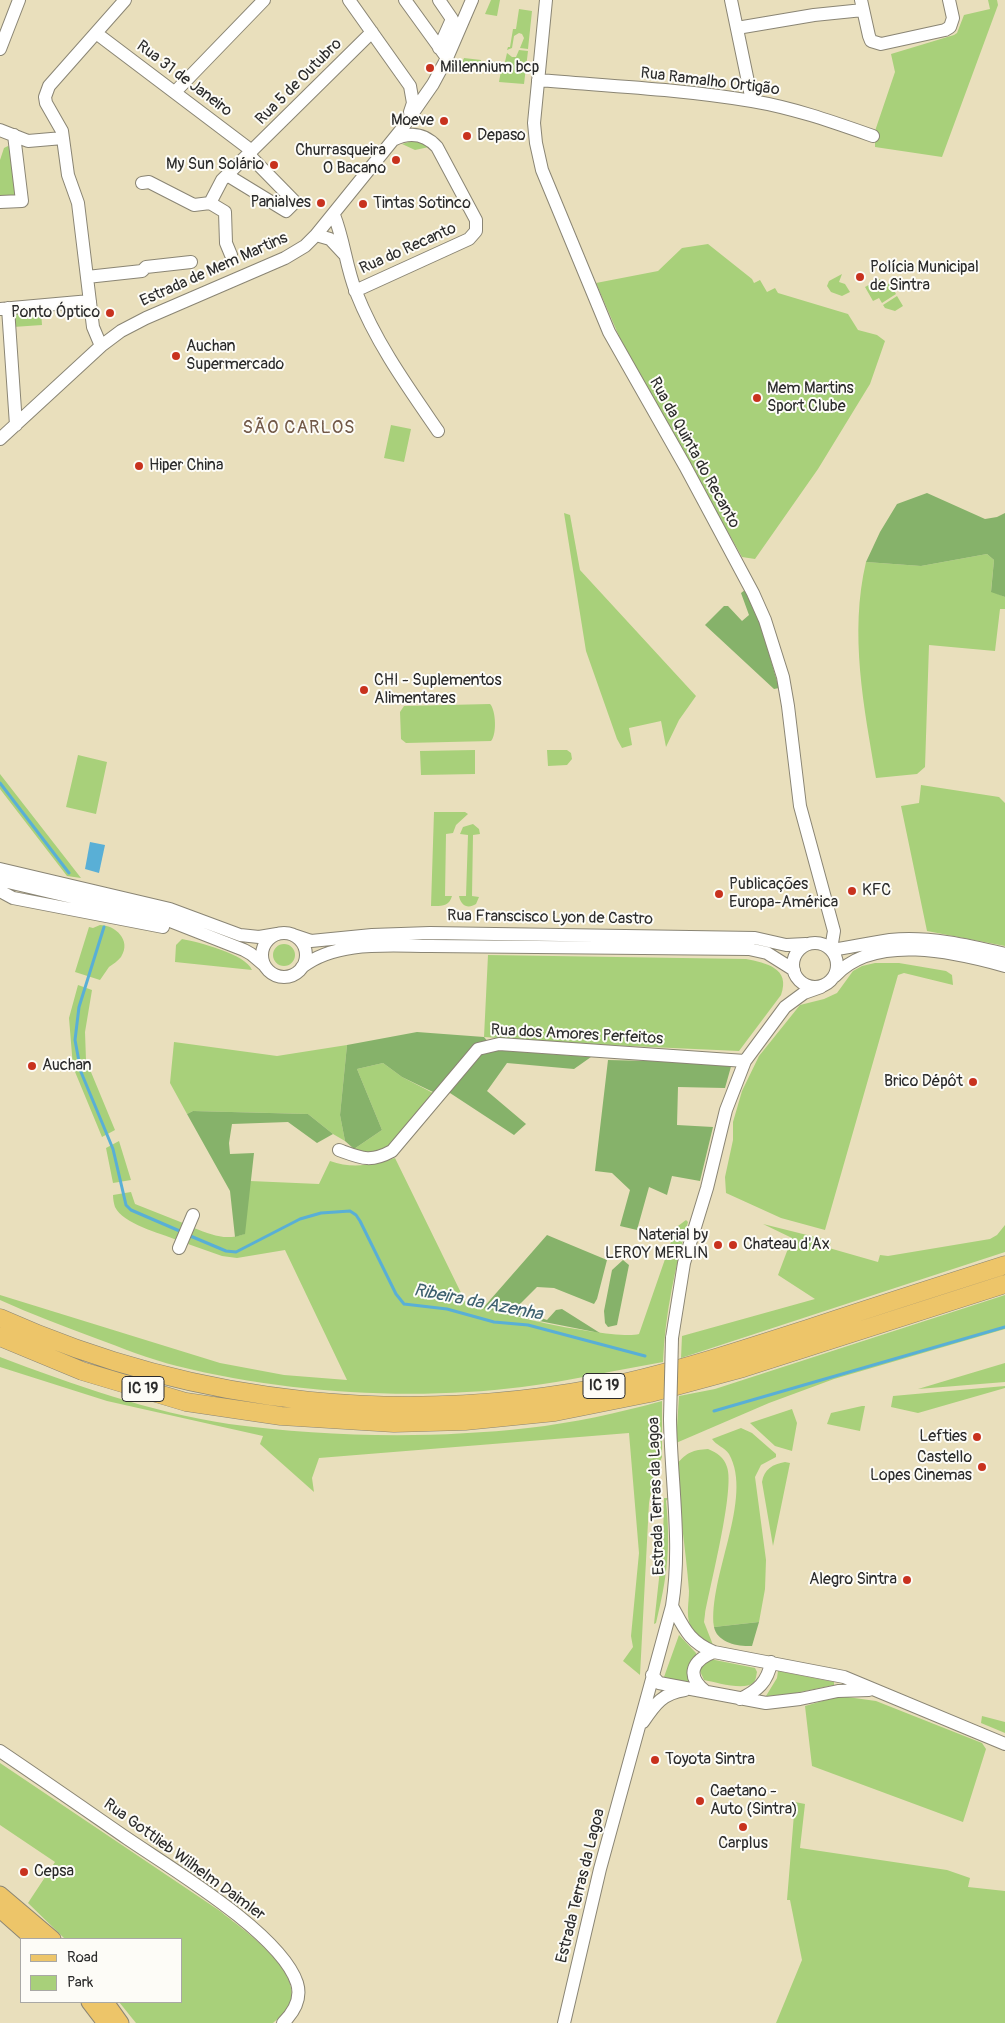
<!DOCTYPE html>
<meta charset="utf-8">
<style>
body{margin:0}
#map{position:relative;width:1005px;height:2023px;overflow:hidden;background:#e9dfbc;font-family:Pangolin,sans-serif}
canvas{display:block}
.legend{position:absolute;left:20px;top:1938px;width:162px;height:65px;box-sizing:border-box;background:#fdfcf7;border:1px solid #a9a8a5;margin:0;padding:6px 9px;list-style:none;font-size:15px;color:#2b2b2b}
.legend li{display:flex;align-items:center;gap:10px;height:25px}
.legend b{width:25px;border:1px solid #a9a8a5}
</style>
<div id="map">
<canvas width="1005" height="2023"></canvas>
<ul class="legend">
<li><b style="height:6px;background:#edc569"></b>Road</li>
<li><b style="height:14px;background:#a8d07a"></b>Park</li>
</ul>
</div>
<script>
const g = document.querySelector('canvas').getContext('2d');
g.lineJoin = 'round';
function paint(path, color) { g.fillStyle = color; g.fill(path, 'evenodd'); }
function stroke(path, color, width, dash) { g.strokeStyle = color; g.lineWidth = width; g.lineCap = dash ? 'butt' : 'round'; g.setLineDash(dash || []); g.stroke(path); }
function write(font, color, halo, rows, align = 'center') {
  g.font = font + ' Pangolin,sans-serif'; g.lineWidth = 4; g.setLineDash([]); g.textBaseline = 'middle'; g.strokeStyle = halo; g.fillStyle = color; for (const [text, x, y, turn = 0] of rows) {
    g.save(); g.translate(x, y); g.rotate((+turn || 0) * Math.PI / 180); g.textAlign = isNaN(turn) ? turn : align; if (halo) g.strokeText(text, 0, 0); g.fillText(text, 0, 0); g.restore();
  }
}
const green = new Path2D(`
 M491 0H500L497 16 485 14Z
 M988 0H997L998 5 942 157 875 147V131L895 72 891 54 954 35 957 33 964 15 990 9Z
 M519 9 532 11 528 49 520 48 524 38 522 34 519 33 514 36 512 48 507 50 508 47H510L513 29H516Z
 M519 50 528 51 524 84 499 82 502 65 504 66 507 53 512 57H516Z
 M464 58 481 60 480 70 460 67Z
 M416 140 429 147 415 150 402 144Z
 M8 146 9 147 16 195H0V160L4 148Z
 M708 244 752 279 754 283 760 280 767 292 775 288 778 293 848 314 858 330 877 335 885 341 870 384 818 469 755 559 742 557 625 350 596 283 658 271 682 248Z
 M842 274 839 282 845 284 850 292 842 296 831 292 827 286 829 281Z
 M880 279 884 286 890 283 896 294 882 303 879 298 873 301 865 287Z
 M897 296 903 306 895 311 885 308 883 305Z
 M41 311 42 325 13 327 12 314Z
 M391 425 411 429 404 462 384 458Z
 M564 513 570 515 580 570 696 696 679 720 666 747 661 721 629 728 632 745 622 748 617 739 586 651Z
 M987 554 994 560 991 591 1005 597V609H1000L995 651 929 645 925 767 917 774 876 778C864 707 849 634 866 562L921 566Z
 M490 704C496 710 497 735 491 741L406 743 401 739 400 712 404 706Z
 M475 750V774L421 775 420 751Z
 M547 750H567L571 753 572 759 567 765 548 766Z
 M78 755 107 762 96 814 66 807Z
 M0 774 81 878 67 876 0 789Z
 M921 785 999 797 1005 803V946L927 931 901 806 919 803Z
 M434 812H465L468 814 456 825 453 833 446 834 445 896H452C449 907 441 906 431 906Z
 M473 824 479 829 480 834 473 835 472 896 479 897 476 904C468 909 461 906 459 896H466L468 835 460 834 463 827Z
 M100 925C115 925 132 940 121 957 118 961 113 964 109 967 106 971 103 976 100 980L75 972 89 927 93 928Z
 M182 939C198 942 246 954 252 970L175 962 176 945Z
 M273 955a11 11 0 1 1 22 0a11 11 0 1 1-22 0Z
 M488 955 746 959C766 963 791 968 781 995L739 1051 584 1044 484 1037Z
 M875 963H899L946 971 952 975 953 985 904 973 898 975 825 1230 781 1218 726 1193 725 1177 733 1140V1122L742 1091 759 1056 800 1005 824 999 837 993 853 971 862 966Z
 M78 985 92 990 85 1032 86 1060 115 1130 102 1137 73 1067 69 1018Z
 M174 1042 277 1056 347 1045 340 1115 345 1141 333 1134 308 1114 193 1111 187 1114 170 1083Z
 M383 1063 402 1077 435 1094 388 1150 376 1156 354 1149 382 1130 357 1069Z
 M119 1141 131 1180 113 1183 106 1148Z
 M395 1158 465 1301C488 1313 617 1341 639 1334L672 1239 678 1226 686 1220 688 1222C675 1268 665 1314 663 1362 616 1370 570 1381 522 1387 411 1401 285 1393 177 1366 149 1359 122 1348 95 1338 63 1326 31 1314 0 1300V1295L220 1363 284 1375 347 1380 285 1250 237 1258 222 1256 188 1244 194 1228C212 1235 226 1241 244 1234L250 1181 319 1184 330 1161C352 1169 374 1165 395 1158Z
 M131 1192 135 1204 183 1223 177 1240C160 1233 123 1224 115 1207 114 1204 113 1199 113 1195Z
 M763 1224 831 1241 829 1248 878 1262 880 1255 888 1256 990 1239 997 1235 1005 1225V1252L681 1358 682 1336 815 1299 778 1275 792 1238Z
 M1005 1295V1329L834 1379 769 1403 676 1443 679 1396 715 1389Z
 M0 1357C74 1385 150 1412 229 1424 324 1437 432 1439 528 1428 573 1423 618 1413 662 1401V1457L654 1475 649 1503 640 1675 623 1661 633 1647 631 1636 639 1553 629 1433 319 1458 312 1478 314 1492 260 1444 263 1436 107 1401 0 1367Z
 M1005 1363V1382L918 1389Z
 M1005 1386V1388L918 1413 891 1407 893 1396Z
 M862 1406H865L860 1431 827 1424 831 1413Z
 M792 1409 797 1423 792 1451 775 1446 750 1423Z
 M741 1428 752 1433 776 1454V1457L761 1465 755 1477 766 1560 765 1589 759 1622 714 1627C708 1577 754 1498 729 1454 724 1447 716 1445 712 1439Z
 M708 1449C717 1453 724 1457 727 1467 735 1489 710 1586 705 1614L704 1622 713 1645C703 1641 695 1635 690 1625 686 1614 689 1602 689 1591 686 1548 678 1506 677 1464 687 1452 693 1450 708 1449Z
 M785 1462 790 1463 773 1546 762 1482C764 1469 773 1464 785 1462Z
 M664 1498H668L666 1501C671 1548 667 1578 656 1623L654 1624 663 1542Z
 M679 1635 696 1653V1656L688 1667 690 1683 664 1677Z
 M710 1659 755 1668 757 1672C756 1676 756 1681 753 1683 744 1691 715 1682 704 1680L699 1669Z
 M778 1671 834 1682V1685L786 1695 766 1696 777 1678Z
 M840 1696 876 1701 982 1743 986 1749 963 1822 812 1766 805 1706Z
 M982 1716 1005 1722V1733L981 1723Z
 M0 1763 220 1911C242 1929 306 1972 289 2006 286 2012 279 2018 273 2023H136L119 2002H181V1939H65L28 1903 55 1862 0 1825Z
 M795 1802 805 1804 800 1848 947 1870 970 1878 968 1887 1005 1891V2023H776L802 1960 790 1900H787Z`);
const forest = new Path2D(`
 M927 493 985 519 997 517 1005 513V597L991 592 994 560 987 554 921 566 866 562 880 532 897 504Z
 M745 590 760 623 779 688 774 689 705 625 724 606H728L742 621 749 615 741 593Z
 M417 1032 484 1037 495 1050 591 1057 574 1069 507 1063 487 1091 526 1124 514 1135 450 1093H435L402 1077 383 1063 357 1069 382 1130 354 1149 345 1141 340 1115 347 1045Z
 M608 1060 732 1063 725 1088 678 1087 677 1125 713 1127 700 1181 672 1176 667 1195 649 1187 637 1230 620 1226 630 1190 612 1173 595 1171Z
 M193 1111 308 1114 333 1134 317 1143 288 1122 232 1124 229 1143 230 1154 254 1153 245 1234 235 1237 230 1191 187 1114Z
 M547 1235 607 1260 597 1299 594 1304 554 1288 537 1287 515 1309 547 1320 556 1310 562 1309 600 1333 509 1315 483 1308Z
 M623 1260 629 1265 617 1325 608 1327 605 1323 604 1311 612 1270Z
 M759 1622 752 1646C737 1647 717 1642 714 1627Z`);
const water = new Path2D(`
 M90 842 105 845 99 873 85 869Z`);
const stream = new Path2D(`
 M0 783 69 873
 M104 927 79 1007 75 1040 81 1072 113 1149 126 1205 131 1210 182 1232
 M188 1235 226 1251 236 1252 300 1219 321 1213 350 1211 356 1215 360 1221 396 1294 404 1304 447 1309 494 1322 528 1325 645 1356
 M714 1411 1005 1327`);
const minor = new Path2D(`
 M349 0 410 86 413 103 410 112
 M405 0 447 58
 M439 0 452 19 439 48
 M546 0 534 123 536 143 542 170 609 332 685 466 753 593 765 620 783 677 788 706 800 806 834 931 831 949
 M731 0 752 101
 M861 0 869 36 871 41 881 44 945 30 950 27 953 18 949 0
 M737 28 814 15 863 10
 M96 33 252 151
 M0 49 19 0
 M538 80C609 86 681 89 752 101 794 108 833 122 873 136
 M175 92 264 0
 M0 130 28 141 63 138
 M227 175 286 211 295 202 248 154
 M142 183 149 182 194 205 210 203 225 212 226 243 231 255
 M0 202 22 201 14 135
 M210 203 222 180 372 32
 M334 215C344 240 346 267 356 292 376 343 407 386 438 431
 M316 235 330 239 344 254
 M87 277 142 271 146 267 191 262
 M355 291 469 239 476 231V220L437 147C424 133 409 132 393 140
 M8 308 16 425
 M0 309 90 301
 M101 346 93 327 78 203 68 175 62 131 46 103 45 97 49 86 125 0
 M0 439 101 346 121 331 146 318 285 258 305 246 316 235 401 130 433 84 447 58 472 0
 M0 869 170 909 240 935 259 937 277 934
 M0 880 165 919 244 950 251 954 264 965
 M0 891 13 898 163 927
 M262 955a22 22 0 1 1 44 0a22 22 0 1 1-44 0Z
 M293 935 311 941 372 935 430 933 755 938 786 945 806 944
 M793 965a22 22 0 1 1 44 0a22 22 0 1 1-44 0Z
 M832 950C851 947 870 943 890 940 928 936 968 945 1005 954
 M302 967C337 940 389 946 430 946L749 949 767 953 794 970
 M835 976C874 933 955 952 1005 966
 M339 1150C361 1158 370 1163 392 1151L478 1049 499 1044 745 1061
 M179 1248 193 1215
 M672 1338 684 1263 707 1188 726 1110 745 1061 785 1007 804 993 821 987
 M672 1606C684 1628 689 1642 714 1652L844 1677 1005 1744
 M652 1675 659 1683 766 1703 800 1699 838 1691 869 1690
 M705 1691C685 1675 693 1660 714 1652
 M740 1699C757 1691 768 1682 771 1662
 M643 1722C655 1704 663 1693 685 1690
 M0 1751C43 1780 86 1810 128 1839 172 1869 281 1934 297 1983 302 1999 294 2012 283 2023
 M564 2023 600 1869 672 1606C682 1544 671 1482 670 1419`);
const major = new Path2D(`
 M0 1894 53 1939
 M0 1910 33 1939
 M89 2002 105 2023
 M106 2002 121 2023`);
const highway = new Path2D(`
 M0 1318C198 1407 415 1428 627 1382 688 1368 747 1348 807 1329 873 1307 939 1286 1005 1265
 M0 1337 82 1371 186 1402 281 1416 394 1423 465 1421 555 1412 650 1393 743 1368 1005 1284`);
const minorBridge = new Path2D(`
 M670 1419 672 1338`);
const markers = [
 [430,68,5,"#c8321e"],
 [444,121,5,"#c8321e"],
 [467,136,5,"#c8321e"],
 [396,160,5,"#c8321e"],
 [274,165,5,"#c8321e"],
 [321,203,5,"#c8321e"],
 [363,204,5,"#c8321e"],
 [860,277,5,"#c8321e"],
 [110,313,5,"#c8321e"],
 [176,356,5,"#c8321e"],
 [757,398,5,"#c8321e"],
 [139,466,5,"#c8321e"],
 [364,690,5,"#c8321e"],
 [852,891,5,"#c8321e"],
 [719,894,5,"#c8321e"],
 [32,1066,5,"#c8321e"],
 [973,1082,5,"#c8321e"],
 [718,1245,5,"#c8321e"],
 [733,1245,5,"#c8321e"],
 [977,1437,5,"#c8321e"],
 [982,1467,5,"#c8321e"],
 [907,1580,5,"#c8321e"],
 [655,1760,5,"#c8321e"],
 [700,1801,5,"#c8321e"],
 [743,1827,5,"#c8321e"],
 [24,1872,5,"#c8321e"]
];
const shields = [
 [604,1386,42],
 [143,1389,42]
];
const shieldNames = [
 ["IC 19",604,1386],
 ["IC 19",143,1389]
];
const poiNames = [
 ["Millennium bcp",440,68],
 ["Moeve",434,121,"right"],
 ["Depaso",477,136],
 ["Churrasqueira",386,151,"right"],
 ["O Bacano",386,169,"right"],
 ["My Sun Solário",264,165,"right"],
 ["Panialves",311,203,"right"],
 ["Tintas Sotinco",373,204],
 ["Polícia Municipal",870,268],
 ["de Sintra",870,286],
 ["Ponto Óptico",100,313,"right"],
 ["Auchan",186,347],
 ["Supermercado",186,365],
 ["Mem Martins",767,389],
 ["Sport Clube",767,407],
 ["Hiper China",149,466],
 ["CHI - Suplementos",374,681],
 ["Alimentares",374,699],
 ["Publicações",729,885],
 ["Europa-América",729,903],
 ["KFC",862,891],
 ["Auchan",42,1066],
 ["Brico Dépôt",963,1082,"right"],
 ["Naterial by",708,1236,"right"],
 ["LEROY MERLIN",708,1254,"right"],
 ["Chateau d'Ax",743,1245],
 ["Lefties",967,1437,"right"],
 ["Castello",972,1458,"right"],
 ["Lopes Cinemas",972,1476,"right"],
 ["Alegro Sintra",897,1580,"right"],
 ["Toyota Sintra",665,1760],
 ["Caetano -",710,1792],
 ["Auto (Sintra)",710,1810],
 ["Carplus",743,1844,"center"],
 ["Cepsa",34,1872]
];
const streetNames = [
 ["Rua 31 de Janeiro",184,79,37],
 ["Rua 5 de Outubro",299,82,-45],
 ["Rua Ramalho Ortigão",710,82,7],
 ["Rua do Recanto",408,249,-24],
 ["Estrada de Mem Martins",214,270,-24],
 ["Rua da Quinta do Recanto",694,453,61],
 ["Rua Franscisco Lyon de Castro",550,918,1],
 ["Rua dos Amores Perfeitos",577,1035,3],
 ["Estrada Terras da Lagoa",657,1496,-92],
 ["Rua Gottlieb Wilhelm Daimler",184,1860,36],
 ["Estrada Terras da Lagoa",581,1886,-76]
];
const neighbourhoodNames = [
 ["SÃO CARLOS",299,428]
];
const waterNames = [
 ["Ribeira da Azenha",478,1303,11]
];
paint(green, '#a8d07a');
paint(forest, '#86b26a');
paint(water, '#59afd6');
stroke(stream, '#59afd6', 3);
stroke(minor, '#8a8574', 14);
stroke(major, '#8a8574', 17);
stroke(highway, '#8a8574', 19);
stroke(minor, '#fff', 12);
stroke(major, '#edc569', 15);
stroke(highway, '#edc569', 18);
stroke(minorBridge, '#8a8574', 14, []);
stroke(minorBridge, '#fff', 12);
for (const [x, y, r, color] of markers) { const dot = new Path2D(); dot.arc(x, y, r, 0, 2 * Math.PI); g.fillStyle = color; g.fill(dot); stroke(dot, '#fdfcf7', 2); }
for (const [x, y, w] of shields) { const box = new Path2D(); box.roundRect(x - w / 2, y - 12.5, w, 25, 4); g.fillStyle = '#fdfcf7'; g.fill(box); stroke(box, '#2b2b2b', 1); }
write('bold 15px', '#2b2b2b', null, shieldNames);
write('16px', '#2b2b2b', '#fdfcf7', poiNames, 'left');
write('16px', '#2b2b2b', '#fdfcf7', streetNames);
g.letterSpacing = '1px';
write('18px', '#725948', '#fdfcf7', neighbourhoodNames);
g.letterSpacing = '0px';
write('italic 18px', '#3d606f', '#fdfcf7', waterNames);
</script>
